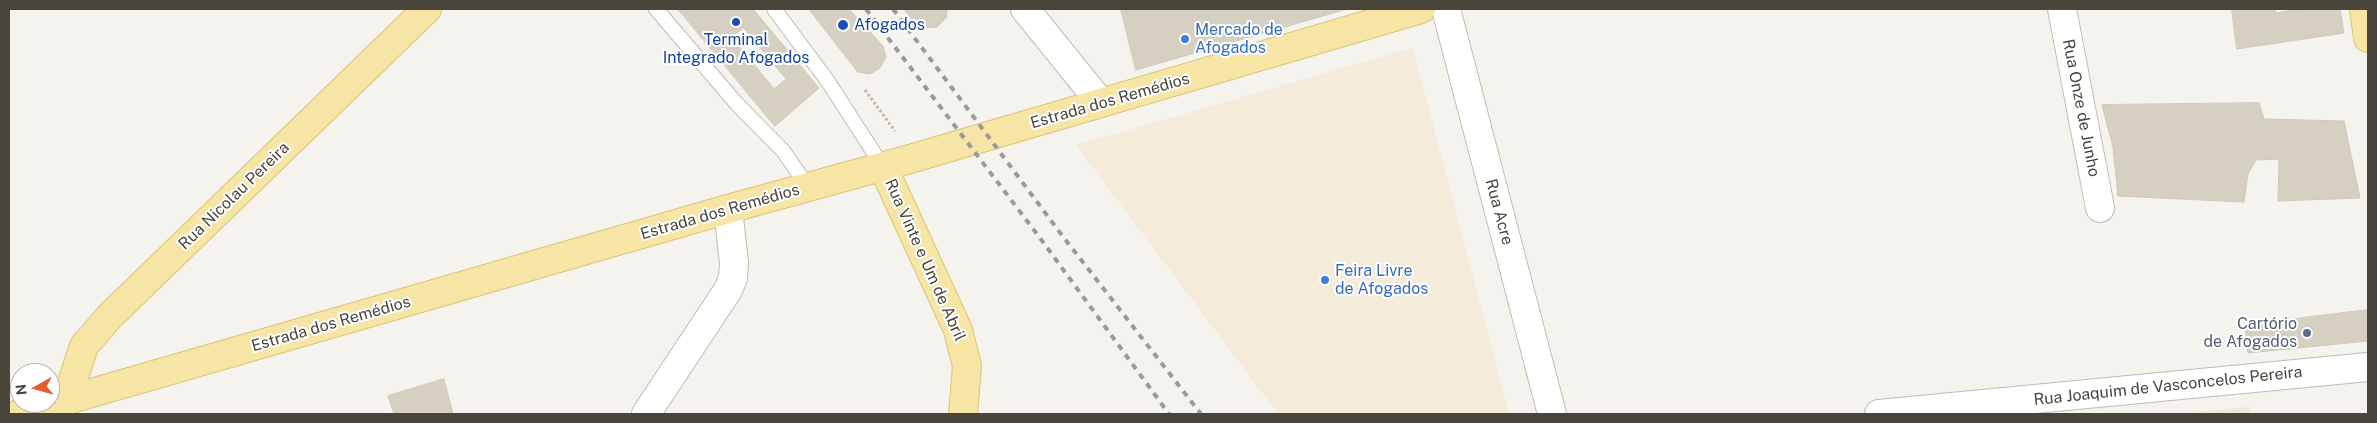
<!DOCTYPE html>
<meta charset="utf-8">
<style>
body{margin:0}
#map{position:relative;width:2377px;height:423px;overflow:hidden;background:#f5f3ed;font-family:"Public Sans",sans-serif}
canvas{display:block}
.frame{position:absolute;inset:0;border:10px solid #49453b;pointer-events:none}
.north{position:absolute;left:10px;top:363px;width:50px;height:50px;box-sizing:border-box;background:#fff;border:1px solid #b6b5b1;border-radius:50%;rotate:263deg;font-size:14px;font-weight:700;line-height:20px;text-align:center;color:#49453b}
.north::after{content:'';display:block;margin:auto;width:18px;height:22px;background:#e75b32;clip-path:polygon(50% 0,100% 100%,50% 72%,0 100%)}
</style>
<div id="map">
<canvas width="2377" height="423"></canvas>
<div class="frame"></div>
<div class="north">N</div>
</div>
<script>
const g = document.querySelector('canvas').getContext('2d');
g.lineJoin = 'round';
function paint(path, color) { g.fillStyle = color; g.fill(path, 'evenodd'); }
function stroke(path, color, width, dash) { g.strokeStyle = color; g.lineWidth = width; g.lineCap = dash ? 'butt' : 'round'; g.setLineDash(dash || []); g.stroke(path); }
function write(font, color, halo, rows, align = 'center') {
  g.font = font + ' "Public Sans",sans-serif'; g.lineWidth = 4; g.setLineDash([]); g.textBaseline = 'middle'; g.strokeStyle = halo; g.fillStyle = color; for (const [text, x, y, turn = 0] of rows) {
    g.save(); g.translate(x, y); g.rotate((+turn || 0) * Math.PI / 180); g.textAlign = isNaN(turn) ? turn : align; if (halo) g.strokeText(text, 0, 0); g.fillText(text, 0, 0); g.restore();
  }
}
const commercial = new Path2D(`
 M1413 48 1509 414H1278L1076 145Z`);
const education = new Path2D(`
 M2249 407 2250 414H2175Z`);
const building = new Path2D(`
 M678 9H753L819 88 775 126Z
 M809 9H849L883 46 886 57 880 68 870 74 858 72Z
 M904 9H947V12L946 18 937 27 925 28 915 23Z
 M1121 9H1347L1136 70Z
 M2232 9H2275V13L2302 9H2340L2344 33 2237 49Z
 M744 28 786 79 774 89 732 37Z
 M2259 103 2264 119 2344 121 2360 198 2278 201 2279 159 2256 160 2248 174 2244 202 2118 196 2113 147 2102 105Z
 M2368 310V341L2248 353 2245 325Z
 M444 379 453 414H394L388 396Z`);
const path = new Path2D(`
 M865 90 895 131`);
const lane = new Path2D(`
 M656 9 736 103 784 152 808 187
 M774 9 827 80 883 167`);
const street = new Path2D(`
 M1025 9 1101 103
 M1446 9 1552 414
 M2062 9 2100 208
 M646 414 728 290 733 278 734 263 728 209
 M1879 414 2368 367`);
const primary = new Path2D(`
 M2364 9 2368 38
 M883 167 958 330 967 366 963 414
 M66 401 84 346 110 316 427 9
 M19 414 728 209 910 159 1421 9`);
const rail = new Path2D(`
 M866 9 1040 238 1169 414
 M893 9 1061 234 1201 414`);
const markers = [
 [736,22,5,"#1a4fb4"],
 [843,25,6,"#1a4fb4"],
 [1185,39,5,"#3f7fe0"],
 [1325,280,5,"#3f7fe0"],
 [2307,333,5,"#5c6f8a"]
];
const transitNames = [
 ["Afogados",854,25],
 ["Terminal",736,40,"center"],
 ["Integrado Afogados",736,58,"center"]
];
const shopNames = [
 ["Mercado de",1195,30],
 ["Afogados",1195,48],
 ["Feira Livre",1335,271],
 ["de Afogados",1335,289]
];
const streetNames = [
 ["Estrada dos Remédios",1110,101,-16],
 ["Rua Onze de Junho",2081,108,79],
 ["Rua Nicolau Pereira",234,196,-44],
 ["Estrada dos Remédios",720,212,-16],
 ["Rua Acre",1499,212,75],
 ["Rua Vinte e Um de Abril",925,260,66],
 ["Estrada dos Remédios",331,324,-16],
 ["Rua Joaquim de Vasconcelos Pereira",2168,386,-6]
];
const serviceNames = [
 ["Cartório",2297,324],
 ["de Afogados",2297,342]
];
paint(commercial, '#f4ebdb');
paint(education, '#ede9d8');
paint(building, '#d6d0c3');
stroke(building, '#d0c8b7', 1);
stroke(lane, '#c0bcb0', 16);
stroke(street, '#c0bcb0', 30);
stroke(primary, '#dbc475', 30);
stroke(path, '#c1b8a2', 3, [2.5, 2.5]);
stroke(lane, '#fff', 14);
stroke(street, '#fff', 28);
stroke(primary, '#f6e5a5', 28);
stroke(rail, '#9a9a9a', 4, [6, 6]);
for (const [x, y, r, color] of markers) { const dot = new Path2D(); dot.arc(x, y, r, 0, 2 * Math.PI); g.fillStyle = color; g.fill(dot); stroke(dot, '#fff', 2); }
write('16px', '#164399', '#fff', transitNames, 'left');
write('16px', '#366cbe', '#fff', shopNames, 'left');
write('16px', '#49453b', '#fff', streetNames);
write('16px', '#4e5e75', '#fff', serviceNames, 'right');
</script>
